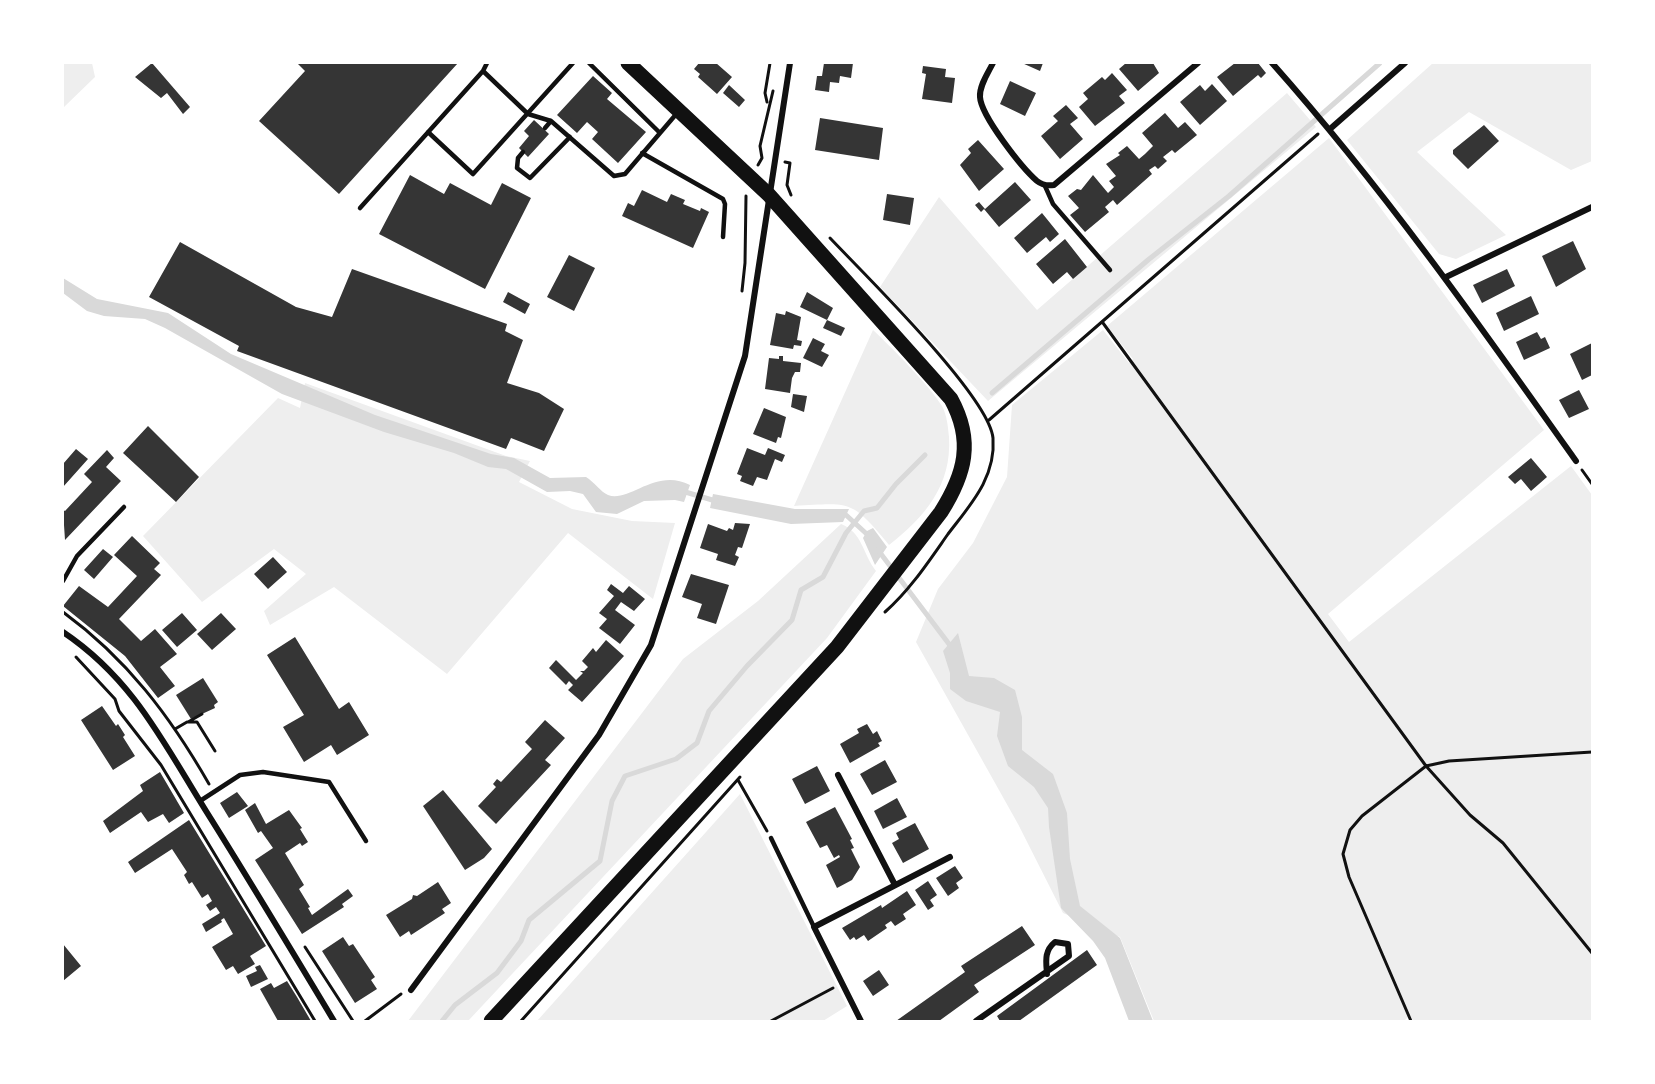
<!DOCTYPE html>
<style>
body{margin:0}
#map{position:relative;width:1655px;height:1084px;overflow:hidden;background:#fff;font-family:"Source Sans 3",sans-serif}
canvas{display:block}
.frame{position:absolute;inset:0;border:64px solid #fff;pointer-events:none}
</style>
<div id="map">
<canvas width="1655" height="1084"></canvas>
<div class="frame"></div>
</div>
<script>
const g = document.querySelector('canvas').getContext('2d');
g.lineJoin = 'round';
function paint(path, color) { g.fillStyle = color; g.fill(path, 'evenodd'); }
function stroke(path, color, width, dash) { g.strokeStyle = color; g.lineWidth = width; g.lineCap = dash ? 'butt' : 'round'; g.setLineDash(dash || []); g.stroke(path); }
const green = new Path2D(`
 M63 63H92L95 77 63 108Z
 M1433 63H1592V161L1571 170 1469 112 1417 152 1506 235 1456 259 1439 254 1347 140Z
 M1287 93 1316 127 988 401 880 287 939 197 1037 310Z
 M1329 138 1544 430 1328 614 1349 642 1571 466 1592 495V1021H1413L1410 1015 1404 1021H1154L1120 937 1063 913 1018 824 916 642 938 589 973 543 1007 477 1012 405 1103 330 1129 363 1133 359 1107 326Z
 M873 330C892 348 929 385 942 406 947 415 948 427 949 437 952 485 925 517 889 545 851 499 851 503 794 506Z
 M305 383 506 456 530 461 519 482 572 509 632 521 675 523 653 599 568 533 447 674 334 587 270 625 264 611 306 574 274 549 202 602 143 536 278 398 300 408Z
 M841 524C863 533 862 553 876 571L827 638 468 1021H408L683 659 758 601Z
 M740 794 847 1006 823 1021H537Z`);
const water = new Path2D(`
 M63 278 97 299 168 313 231 354 375 415 491 454 514 458 550 478 586 477C594 482 601 492 608 495 629 503 656 467 690 485L684 502 675 500 644 501 617 514 596 512 583 494 570 491 547 492 506 469 488 467 454 453 384 432 282 394 165 328 145 319 104 316 87 311 63 293Z
 M713 494 795 509H849L843 522 791 524 710 508Z
 M873 528 887 547 875 565 863 538 867 531Z
 M958 633 969 676 994 678 1015 690 1022 717V750L1053 774 1067 813 1070 859 1080 906 1120 938 1153 1021H1129L1105 958 1093 941 1061 908 1049 827 1048 808 1034 787 1008 766 997 736 1000 712 966 701 950 689V673L943 651Z`);
const stream = new Path2D(`
 M992 393 1148 260 1229 196 1380 63
 M682 491 719 502
 M841 515H846L870 537
 M878 550 952 648
 M442 1021 455 1005 497 973 521 941 529 920 600 861 612 801 625 776 676 759 697 743 709 711 747 666 792 620 801 590 823 577 846 533 864 511 877 508 896 484 925 455`);
const building = new Path2D(`
 M152 63 190 107 183 114 167 93 161 98 135 77Z
 M297 63H458L339 194 259 121 305 71Z
 M699 63H716L732 77 717 94 698 77 700 74 694 69Z
 M824 63H853L851 78 840 76 839 83 830 82 829 92 815 90 817 76H822Z
 M1022 63H1043L1040 71Z
 M1126 63H1153L1159 73 1138 91 1119 69Z
 M1235 63H1258L1266 73 1261 78 1258 75 1233 96 1217 77Z
 M923 66 946 69 945 77 955 78 952 103 922 99 926 74 922 73Z
 M1112 73 1127 90 1119 96 1125 103 1095 126 1079 107 1088 99 1083 93 1102 77 1105 80Z
 M593 76 612 93 607 99 646 132 618 163 592 139 598 132 587 122 577 133 557 115Z
 M1010 81 1036 93 1025 116 1000 104Z
 M1212 84 1227 101 1200 125 1180 102 1200 85 1205 91Z
 M729 85 745 100 739 107 723 93Z
 M1066 105 1078 118 1070 124 1083 139 1060 159 1041 136 1058 121 1053 116Z
 M1165 113 1178 128 1185 122 1197 135 1175 153 1172 150 1163 157 1167 161 1158 169 1155 166 1149 170 1152 174 1117 205 1113 200 1105 207 1109 212 1085 232 1070 215 1079 208 1068 196 1077 189 1081 190 1093 175 1108 193 1114 187 1109 181 1116 176 1106 164 1120 155 1118 153 1127 146 1139 159 1145 154 1153 146 1142 133Z
 M820 118 883 128 879 160 815 150Z
 M534 120 549 134 528 157 519 148 529 136 524 131Z
 M1484 125 1499 141 1468 169 1453 154V150Z
 M978 140 1004 169 979 191 960 165 971 153 968 149Z
 M410 175 444 194 450 183 491 205 502 183 531 198 485 289 379 234Z
 M1015 182 1031 200 999 227 984 209 981 212 975 205 979 202 985 209Z
 M642 190 667 202 671 194 685 200 683 204 700 211 701 208 709 212 693 248 622 216 628 203 634 206Z
 M887 194 914 198 910 225 883 220Z
 M1042 213 1059 234 1050 242 1046 237 1027 253 1014 238Z
 M1065 239 1087 267 1073 279 1067 272 1053 284 1036 264Z
 M1573 241 1586 269 1556 287 1542 256Z
 M180 242 296 307 332 317 352 269 507 324 505 331 523 340 507 383 539 393 564 409 544 451 511 438 506 449 237 351 239 346 149 297Z
 M569 255 595 268 574 311 547 297Z
 M1507 269 1515 286 1482 303 1473 285Z
 M508 292 530 304 525 314 503 302Z
 M807 292 833 308 827 320 800 307Z
 M1531 296 1539 314 1504 331 1496 313Z
 M786 311 801 317 797 340 802 341 801 346 794 345 793 349 770 345 776 313 785 315Z
 M827 320 845 328 841 336 823 328Z
 M1537 332 1541 339 1545 337 1550 348 1524 360 1516 342Z
 M813 338 825 344 821 351 829 355 822 367 803 358Z
 M1592 343V375L1582 380 1570 354Z
 M779 356H783V361L801 363 800 372H795L792 378 790 393 765 389 769 358 779 359Z
 M1579 390 1589 409 1569 418 1559 400Z
 M793 394 807 396 804 412 791 407Z
 M764 408 786 417 781 438 778 437 776 443 753 434Z
 M148 426 199 477 176 502 123 453Z
 M747 448 765 455 768 448 785 455 782 462 775 459 767 480 757 477 753 486 740 481 742 476 737 474Z
 M76 449 88 459 63 487V464Z
 M107 450 114 458 106 467 121 481 65 540 63 510 65 511 92 482 84 474Z
 M1531 458 1547 477 1531 491 1521 479 1515 484 1508 477Z
 M735 523 750 524 742 548 738 547 735 555 739 557 735 566 716 560 718 554 700 548 708 524 727 531 729 528 733 530Z
 M132 536 160 563 154 569 161 575 119 619 141 641 155 629 177 654 160 667 175 686 158 698 125 656 63 606 79 586 108 607 137 576 114 555Z
 M103 549 113 557 94 579 84 570Z
 M273 557 287 572 268 589 254 574Z
 M691 574 729 585 716 624 697 618 702 604 682 597Z
 M611 584 623 593 629 586 645 599 634 611 621 602 615 610 635 625 620 644 599 628 607 619 599 613 614 596 607 590Z
 M182 613 197 630 177 647 162 630Z
 M221 613 236 629 212 650 197 634Z
 M295 637 339 709 349 702 369 735 337 755 331 745 304 762 283 727 304 715 267 655Z
 M606 640 624 656 582 702 568 690 573 685 569 681 566 685 549 668 556 660 576 680 583 673 580 671H584L588 667 582 661 593 648 596 652Z
 M203 678 218 702 214 705 215 708 191 719 176 695Z
 M102 706 116 726 118 724 125 735 123 737 135 756 113 770 81 720Z
 M545 720 565 738 545 760 551 765 496 824 478 806 496 787 493 784 497 779 501 782 532 749 525 742Z
 M867 724 873 734 877 731 882 741 878 743 880 746 850 763 840 744 859 733 857 729Z
 M885 760 897 782 872 795 860 774Z
 M817 766 830 791 805 804 792 779Z
 M160 772 184 813 169 823 163 814 148 822 141 812 110 833 103 821 143 791 140 785Z
 M443 790 492 849 484 858 465 870 423 806Z
 M237 792 248 806 229 818 220 803Z
 M897 798 907 817 883 829 874 811Z
 M255 803 266 824 289 810 302 828 300 829 308 842 302 846 300 843 285 853 304 885 299 889 310 907 308 908 312 915 348 889 353 896 342 904 344 907 302 934 255 860 273 848 261 831 258 833 245 810Z
 M835 807 852 839 850 840 854 848 851 849 860 867 852 880 837 888 826 865 840 857 839 855 834 858 827 845 820 848 806 822Z
 M189 820 266 946 250 956 255 964 238 974 233 966 226 970 212 947 233 934 224 918 221 920 222 922 206 932 202 924 220 913 216 907 210 911 206 905 212 901 208 894 202 898 192 882 189 884 184 875 187 872 172 849 135 873 128 862Z
 M915 823 929 849 903 863 892 843 899 839 896 833Z
 M955 866 963 878 956 883 959 888 948 896 936 878Z
 M928 881 937 895 930 900 934 906 928 910 915 890Z
 M438 882 451 903 442 909 445 913 411 935 409 931 400 937 386 915 412 899 413 895 417 896Z
 M907 891 916 905 903 914 906 919 895 926 891 921 885 925 887 928 868 941 864 935 856 940 854 937 850 940 842 928 881 905 882 908Z
 M1022 926 1035 945 974 985 979 992 939 1021H896L965 972 961 966Z
 M343 937 349 946 353 944 375 977 371 980 377 989 355 1003 322 951Z
 M63 944 81 966 63 981Z
 M1087 950 1097 965 1019 1021H1000L997 1016Z
 M260 965 268 979 251 987 246 976 257 971 255 967Z
 M879 970 889 985 873 996 863 981Z
 M287 981 297 997 311 1021H278L260 989 271 983 274 988Z`);
const path = new Path2D(`
 M767 102 765 93 770 63
 M785 162 790 163 787 185 791 195
 M758 165 762 158 760 146 773 91
 M830 238C864 274 989 396 993 438 996 478 970 505 948 534 929 561 910 590 885 612
 M742 291 745 263 746 196
 M1103 323 1426 766 1470 815 1503 843 1592 953
 M989 420 1318 134
 M1582 470 1592 484
 M63 612C127 659 170 716 209 784
 M76 657 115 699 119 711 161 765 315 1021
 M188 722 202 714
 M175 729 187 722H197L215 751
 M738 780 767 831
 M305 947 353 1021
 M365 1021 401 994
 M521 1021 740 777
 M771 1021 833 988
 M1411 1021 1349 877 1343 854 1350 830 1362 816 1426 766 1449 761 1592 752`);
const service = new Path2D(`
 M589 63 660 133
 M483 71 528 114 551 121 614 176 625 174 678 112
 M545 128 551 121
 M428 132 473 174 573 63
 M523 152 518 158 517 168 530 178 570 137
 M642 153 723 199 725 204 723 237
 M1045 186 1053 204 1110 270
 M360 208 483 71 487 63
 M63 581 77 556 124 507
 M200 801 240 775 263 772 329 782 366 841
 M771 838 814 927`);
const minor = new Path2D(`
 M993 63C988 73 979 86 980 97 981 116 1022 168 1037 181 1042 185 1047 186 1054 185L1198 63
 M1272 63C1383 188 1479 324 1576 461
 M1330 129 1405 63
 M1446 277 1592 207
 M63 632C133 679 163 742 206 811 250 881 292 951 334 1021
 M838 775 895 885
 M411 990 599 735 651 645 745 356 790 63
 M861 1021 814 927 950 857
 M976 1021 1069 956 1068 944 1055 942C1044 951 1046 961 1047 974`);
const primary = new Path2D(`
 M491 1021 837 647 941 512C965 474 974 441 951 399L769 195 628 63`);
paint(green, '#eee');
paint(water, '#d9d9d9');
stroke(stream, '#d9d9d9', 5);
paint(building, '#353535');
stroke(path, '#111', 3);
stroke(service, '#111', 4.5);
stroke(minor, '#111', 6);
stroke(primary, '#111', 15);
</script>
